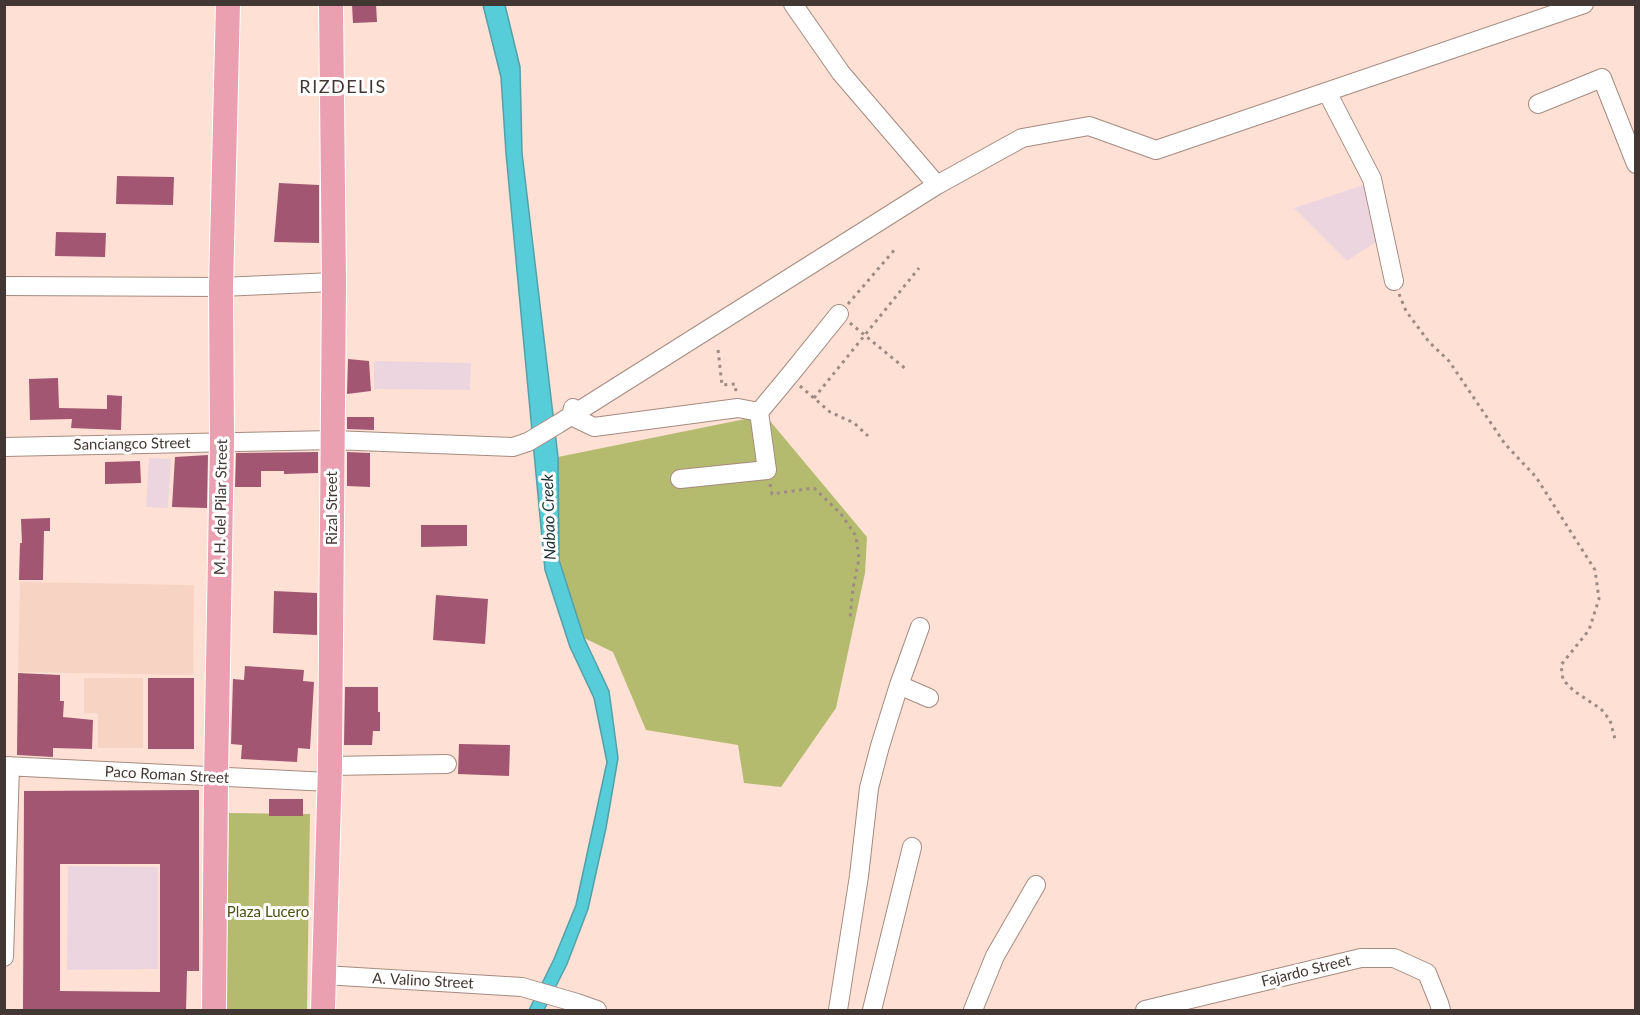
<!DOCTYPE html>
<style>
body{margin:0}
#map{position:relative;width:1640px;height:1015px;overflow:hidden;background:#fee0d4;font-family:Lato,sans-serif}
canvas{display:block}
.frame{position:absolute;inset:0;border:6px solid #433733;pointer-events:none}
</style>
<div id="map">
<canvas width="1640" height="1015"></canvas>
<div class="frame"></div>
</div>
<script>
const g = document.querySelector('canvas').getContext('2d');
g.lineJoin = 'round';
function paint(path, color) { g.fillStyle = color; g.fill(path, 'evenodd'); }
function stroke(path, color, width, dash) { g.strokeStyle = color; g.lineWidth = width; g.lineCap = dash ? 'butt' : 'round'; g.setLineDash(dash || []); g.stroke(path); }
function write(font, color, halo, rows, align = 'center') {
  g.font = font + ' Lato,sans-serif'; g.lineWidth = 6; g.setLineDash([]); g.textBaseline = 'middle'; g.strokeStyle = halo; g.fillStyle = color; for (const [text, x, y, turn = 0] of rows) {
    g.save(); g.translate(x, y); g.rotate((+turn || 0) * Math.PI / 180); g.textAlign = isNaN(turn) ? turn : align; if (halo) g.strokeText(text, 0, 0); g.fillText(text, 0, 0); g.restore();
  }
}
const built = new Path2D(`
 M20 582 194 585 193 675 18 672Z
 M84 678H143V748H98V713H84Z`);
const education = new Path2D(`
 M1366 184 1380 239 1347 261 1294 208Z
 M374 361 471 363 470 390 374 389Z
 M149 458 171 459 168 508 146 507Z
 M68 866 158 867V969L67 970Z`);
const green = new Path2D(`
 M765 415 867 537 865 573 836 708 781 787 744 783 738 745 646 730 613 652 584 638 559 560 558 457Z
 M229 813 310 814 307 1010H226Z`);
const water = new Path2D(`
 M483 5H505L520 67 522 153 558 457 559 560 584 638 609 691 618 758 606 828 588 909 567 964 544 1010H529L554 959 576 905 607 762 594 698 570 647 545 570 506 153 501 77Z`);
const building = new Path2D(`
 M352 4H376L377 22 353 23Z
 M117 176 174 177 173 205 116 204Z
 M279 183 319 185V243L274 242Z
 M56 232 106 233 105 257 55 256Z
 M348 359 369 361 371 391 347 394Z
 M58 378 59 408 107 409V395L122 396 121 430 71 428 72 419 30 420 29 379Z
 M347 417H374V430L347 429Z
 M318 452V473L284 474V471H261V487H235L236 453Z
 M347 452 370 453V487L347 486Z
 M208 455 207 508 172 507 175 457Z
 M140 461 141 483 105 484V462Z
 M50 518V531H44L43 580H19L20 543H22L21 519Z
 M421 525H467V546L421 547Z
 M274 591 317 593V635L273 633Z
 M436 595 488 599 485 644 433 640Z
 M245 666 304 670 303 681 314 682 310 749 298 748 297 762 241 759 242 745 231 744 233 679 244 680Z
 M18 673 60 675V701H64L63 717 93 720 92 749 53 748V757L17 755Z
 M148 678H194V749H148Z
 M345 687H378V712H380V731H373L372 745H344Z
 M459 744 510 745 509 776 458 774Z
 M199 790V971H187L186 1011H23L24 791ZM60 864H160V992L60 991Z
 M269 799H303V816H269Z`);
const path = new Path2D(`
 M1399 294 1406 311 1429 342 1449 361 1505 444 1536 477 1595 570 1599 599 1589 630 1561 665 1563 680 1574 691 1601 709 1610 720 1615 739
 M848 304 896 248
 M850 323 907 370
 M718 350 722 385 735 384 736 392
 M800 386 830 412 854 423 868 436
 M814 398 919 268
 M770 484 772 494 814 488 841 514 856 536 859 559 853 588 850 618`);
const minor = new Path2D(`
 M793 4 841 73 937 185
 M1327 92 1372 179 1394 281
 M1538 104 1602 78 1636 164
 M4 286 221 287 334 282
 M573 408 571 416 594 427 738 408 759 412 767 470 680 479
 M759 412 789 376 839 314
 M4 447 332 440 513 447 528 442 558 424 937 185 1022 138 1089 126 1156 150 1584 4
 M899 685 929 698
 M4 766 329 782
 M330 766 447 764
 M4 957 10 766
 M324 975 522 987 577 1003 597 1010
 M838 1010 859 876 869 788 880 746 899 685 920 627
 M872 1010 912 847
 M973 1010 995 956 1036 885
 M1145 1010 1361 958H1394L1427 973 1439 1003 1441 1010`);
const major = new Path2D(`
 M214 1010 216 778 222 442 221 287 228 4
 M323 1010 330 766 334 282 331 4`);
const streetNames = [
 ["Sanciangco Street",132,444,-1],
 ["M. H. del Pilar Street",221,507,-89],
 ["Rizal Street",332,508,-90],
 ["Paco Roman Street",167,775,3],
 ["Fajardo Street",1306,971,-14],
 ["A. Valino Street",423,981,3]
];
const parkNames = [
 ["Plaza Lucero",268,912]
];
const waterNames = [
 ["Nabao Creek",549,517,-92]
];
const quarterNames = [
 ["RIZDELIS",343,87]
];
paint(built, '#f7d3c4');
paint(education, '#edd5e0');
paint(green, '#b5bb6e');
paint(water, '#58cdda');
stroke(water, '#52a0a8', 1.5);
paint(building, '#a35671');
stroke(minor, '#a68b80', 20);
stroke(major, '#fff', 26);
stroke(path, '#9f8a83', 3, [3, 4.5]);
stroke(minor, '#fff', 18);
stroke(major, '#eba0b2', 24);
write('15px', '#433733', '#fff', streetNames);
write('15px', '#4d5013', '#fff', parkNames);
write('italic 16px', '#1b3032', '#fff', waterNames);
g.letterSpacing = '1.5px';
write('18px', '#433733', '#fff', quarterNames);
g.letterSpacing = '0px';
</script>
